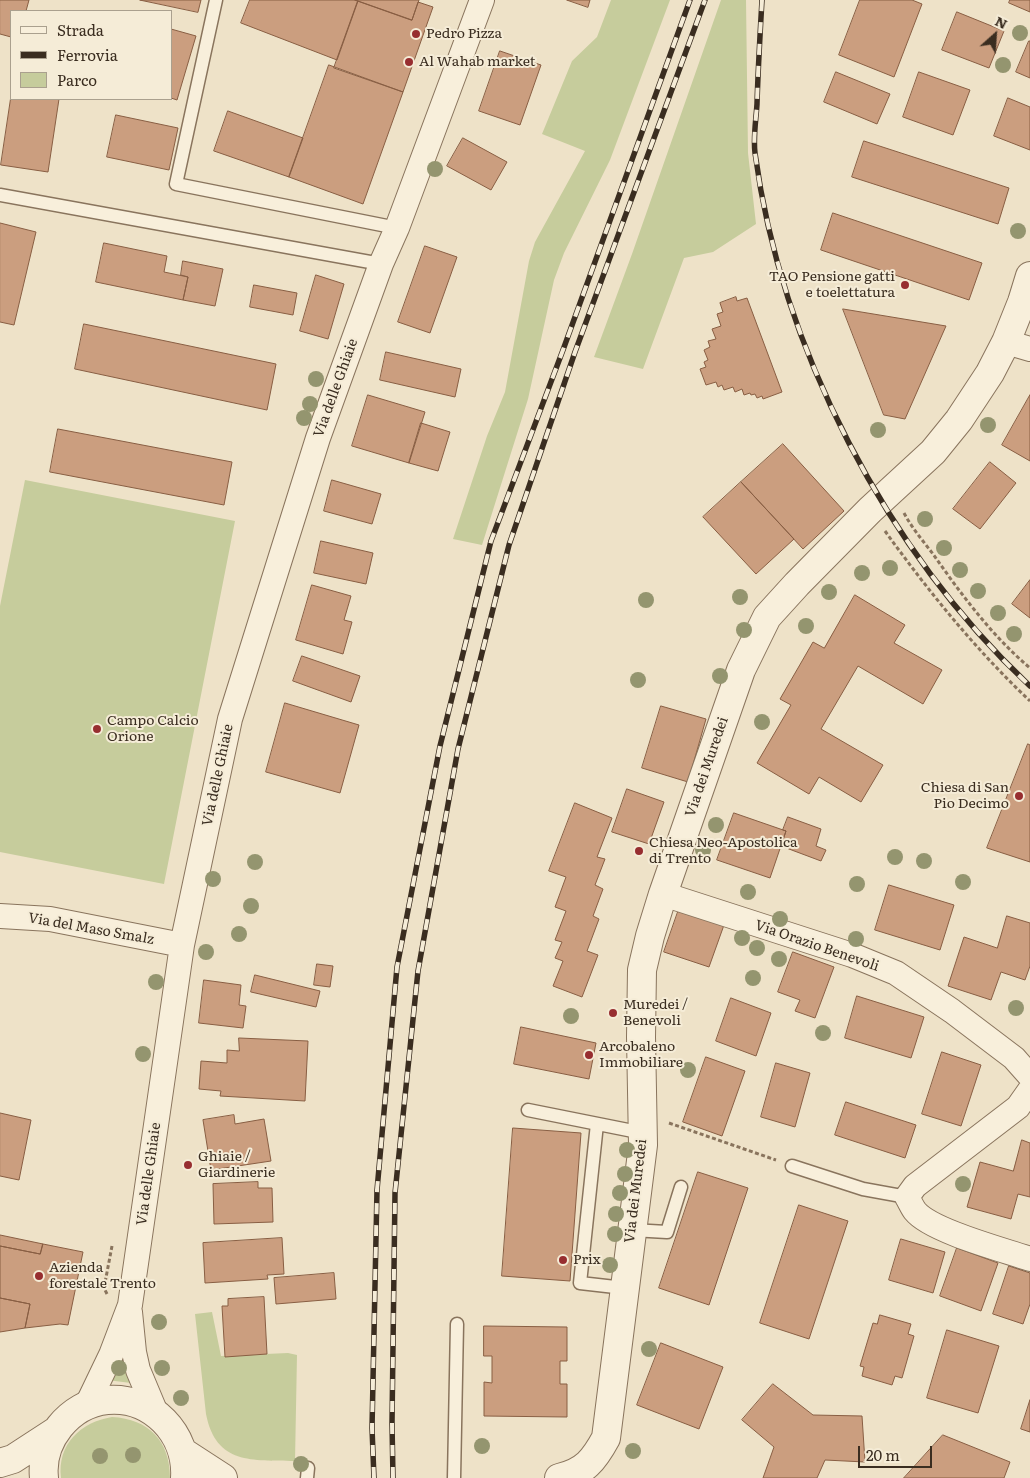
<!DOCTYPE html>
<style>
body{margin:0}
#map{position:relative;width:1030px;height:1478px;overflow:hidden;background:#eee2c8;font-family:Literata,serif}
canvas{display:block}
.legend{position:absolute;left:10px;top:10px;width:162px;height:90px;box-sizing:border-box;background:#f5ecd7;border:1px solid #aaa08e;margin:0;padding:6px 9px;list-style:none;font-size:15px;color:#3a2d20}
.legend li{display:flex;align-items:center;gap:10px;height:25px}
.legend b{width:25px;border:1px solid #aaa08e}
.north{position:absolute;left:970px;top:10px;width:50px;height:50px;-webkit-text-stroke:4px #f5ecd7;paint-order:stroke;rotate:26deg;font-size:14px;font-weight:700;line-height:20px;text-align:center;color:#3a2d20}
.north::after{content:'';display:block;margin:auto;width:18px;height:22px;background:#3a2d20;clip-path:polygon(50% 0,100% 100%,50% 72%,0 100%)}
.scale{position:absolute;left:858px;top:1446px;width:74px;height:22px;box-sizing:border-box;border:2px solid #3a2d20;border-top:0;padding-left:6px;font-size:15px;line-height:18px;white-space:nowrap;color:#3a2d20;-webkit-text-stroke:4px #f5ecd7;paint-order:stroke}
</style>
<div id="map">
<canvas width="1030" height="1478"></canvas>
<ul class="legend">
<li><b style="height:6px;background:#f8efdb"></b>Strada</li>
<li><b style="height:6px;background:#3a2d20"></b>Ferrovia</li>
<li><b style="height:14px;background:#c6cc9c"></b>Parco</li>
</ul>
<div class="north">N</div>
<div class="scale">20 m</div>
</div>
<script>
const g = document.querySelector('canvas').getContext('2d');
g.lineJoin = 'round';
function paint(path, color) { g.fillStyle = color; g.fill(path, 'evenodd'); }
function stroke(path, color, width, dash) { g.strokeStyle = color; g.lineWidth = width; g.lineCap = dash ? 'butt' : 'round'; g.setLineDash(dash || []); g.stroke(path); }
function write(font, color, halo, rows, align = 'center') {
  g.font = font + ' Literata,serif'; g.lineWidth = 4; g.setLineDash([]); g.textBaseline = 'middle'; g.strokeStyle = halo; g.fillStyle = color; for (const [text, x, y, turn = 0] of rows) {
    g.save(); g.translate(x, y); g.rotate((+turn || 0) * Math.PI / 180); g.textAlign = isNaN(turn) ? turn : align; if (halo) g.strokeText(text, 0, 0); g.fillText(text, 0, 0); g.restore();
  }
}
const green = new Path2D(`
 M611 0H670L610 160 564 253 554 280 528 399 482 545 453 539 487 436 505 392 529 261 535 242 585 151 542 134 572 61 597 37Z
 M721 0H746L748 153 756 224 713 252 684 258 643 369 594 357 632 254Z
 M25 480 235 521 164 884 0 852V606Z
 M212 1312 221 1356 288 1353 297 1355 295 1461C252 1460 216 1465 206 1414L195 1314Z
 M123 1348 131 1383 107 1380Z
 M112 1417C149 1419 170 1441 170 1478H61C57 1444 81 1422 112 1417Z`);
const building = new Path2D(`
 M0 0H29L26 11H11V37L0 34Z
 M140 0H201L198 12Z
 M250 0H355L358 1 337 60 241 23Z
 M355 0H419L412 20Z
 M567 0H590L588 7Z
 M860 0H912L922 4 894 77 839 55Z
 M1010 0H1030V12L1009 3Z
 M358 1 412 20 418 2 433 7 403 92 334 68Z
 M957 12 1004 31 989 68 942 50Z
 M171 29 196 36 177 100 171 98Z
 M1029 41H1030V78L1016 72Z
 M500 51 541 65 520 125 479 111Z
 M329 65 403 92 363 204 289 177Z
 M836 72 890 94 877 124 824 102Z
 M919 72 970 90 953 135 903 117Z
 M11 96V99H59L48 172 1 165Z
 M1008 98 1030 107V150L994 136Z
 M228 111 303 138 289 177 214 151Z
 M116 115 178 128 169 170 107 157Z
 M463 138 507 162 491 190 447 166Z
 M864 141 1009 188 998 224 852 177Z
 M833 213 982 263 969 300 821 250Z
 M0 223 36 232 14 325 0 322Z
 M104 243 167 256 164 272 188 277 183 300 96 282Z
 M425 246 457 257 430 333 398 322Z
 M183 261 223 269 215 306 183 300 188 277 181 275Z
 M316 275 344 284 328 339 300 331Z
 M254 285 297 293 293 315 250 307Z
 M736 297 737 301 747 298 782 392 763 399 762 396 757 398 755 394 751 395 750 393 744 395 742 389 735 392 733 387 724 390 722 385 718 387 716 382 706 385 700 369 706 367 704 362 708 360 704 350 710 347 708 341 716 339 712 329 721 326 717 314 723 312 720 303Z
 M843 309 946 326 905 419 884 415Z
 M84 324 276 364 267 410 75 369Z
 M386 352 461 369 455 397 380 380Z
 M368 395 425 412 409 463 352 446Z
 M1030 395V461L1002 445Z
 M421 423 450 432 438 471 409 463Z
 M58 429 232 462 224 505 50 472Z
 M783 444 844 511 803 549 741 482Z
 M990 462 1016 483 980 529 953 509Z
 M332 480 381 494 372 524 324 511Z
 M741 482 794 539 756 574 703 517Z
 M321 541 373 553 366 584 314 573Z
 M1030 580V618L1012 604Z
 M312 585 351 596 344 620 352 622 343 654 296 640Z
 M855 595 905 625 894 643 942 670 923 704 858 666 821 729 883 765 861 802 819 777 809 794 757 763 791 705 780 699 798 668 813 642 824 648Z
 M302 656 360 676 351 702 293 681Z
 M285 703 359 725 340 793 266 772Z
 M661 706 706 719 688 782 642 768Z
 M1028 744 1030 745V862L987 848Z
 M627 789 664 802 649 844 612 832Z
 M575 803 612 818 597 857 605 859 595 885 603 889 593 916 599 919 587 951 598 955 582 997 553 986 563 961 555 958 562 942 555 940 566 911 555 907 566 877 549 871Z
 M734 813 786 831 770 878 717 860Z
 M788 817 821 829 816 846 826 850 821 861 781 846 786 831 783 830Z
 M889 885 954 905 940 950 875 930Z
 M679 909 724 925 709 967 664 952Z
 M1007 916 1030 923V966L1025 980 1001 972 991 1000 948 986 964 937 997 948Z
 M793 952 834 967 815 1018 795 1011 800 1000 778 992Z
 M317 964 333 966 330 987 314 985Z
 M255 975 320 991 316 1007 251 992Z
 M204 980 241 985 239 1005 246 1006 243 1028 199 1023Z
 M857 996 924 1017 911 1058 845 1038Z
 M731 998 771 1013 756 1056 716 1041Z
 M521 1027 596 1043 589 1079 514 1064Z
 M239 1038 308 1041 305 1101 220 1096 221 1091 199 1089 201 1061 227 1063V1050L239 1051Z
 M942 1052 981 1065 961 1126 922 1114Z
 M706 1057 745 1071 722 1136 683 1122Z
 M776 1063 810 1073 795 1127 761 1117Z
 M846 1102 916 1125 905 1158 835 1135Z
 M0 1113 31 1120 19 1180 0 1176Z
 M234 1115 235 1124 264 1119 271 1161 211 1170 203 1120Z
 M513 1128 581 1133 570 1281 502 1276Z
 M1022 1140 1030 1143V1197L1018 1194 1011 1219 967 1207 980 1162 1013 1171Z
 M698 1172 748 1188 709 1305 659 1288Z
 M258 1182V1188H272L273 1222 214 1224 213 1184Z
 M799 1205 848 1221 809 1339 760 1323Z
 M0 1235 43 1244 40 1254 0 1246Z
 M282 1238 284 1274 267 1275 268 1279 205 1283 203 1243Z
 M901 1239 945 1252 933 1293 889 1280Z
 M43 1244 83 1252 68 1325 60 1324 25 1328 30 1304 0 1298V1246L40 1254Z
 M957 1248 998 1263 981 1311 940 1296Z
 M1009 1266 1030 1273V1304L1023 1324 993 1314Z
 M334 1273 336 1299 276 1304 274 1278Z
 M264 1297 267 1354 225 1357 222 1306H228V1299Z
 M0 1298 30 1304 25 1328 0 1332Z
 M880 1315 911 1324 908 1334 914 1336 902 1378 895 1376 892 1385 862 1376 864 1367 860 1366 873 1323 877 1324Z
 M484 1326 567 1327V1361H560V1384H567V1417L484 1416V1382L492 1383V1356H484Z
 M947 1330 999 1346 978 1413 927 1398Z
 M661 1343 723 1367 699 1429 637 1405Z
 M773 1384 813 1415 862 1416 865 1462 825 1460 817 1478H763L774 1447 742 1420Z
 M1030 1400V1432L1021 1429Z
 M943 1435 1010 1462 1004 1478H904Z`);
const path = new Path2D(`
 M904 513C912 528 923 541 933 554 961 594 992 636 1030 668
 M885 531C929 592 976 650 1030 701
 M669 1123 776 1160
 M107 1294 104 1288 112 1246`);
const service = new Path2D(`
 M216 0 176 184 397 228
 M0 195 381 264
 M528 1110 643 1133
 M597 1124 580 1283 624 1288
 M792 1166 863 1189 907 1197
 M632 1230 667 1232 681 1187
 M307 1478 308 1468
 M454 1478 457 1324`);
const minor = new Path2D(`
 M1006 342 1030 349
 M663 894 852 955 896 973 952 1011 1014 1058 1030 1076
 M0 916 50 919 182 945
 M1030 1090 1018 1107 915 1186 907 1197C910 1202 912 1207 915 1211 931 1231 1004 1250 1030 1259
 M130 1312 134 1352 138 1370 156 1413
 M87 1405 111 1355 130 1305 182 945 230 719 318 438 381 264 397 228 482 0`);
const tertiary = new Path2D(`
 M183 1452 223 1478
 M0 1463 13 1459 56 1431
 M44 1478C40 1441 69 1404 107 1400 152 1396 188 1434 185 1478
 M559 1478C585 1472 594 1460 606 1438L643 1145 641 1037 642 970 650 936 663 894 741 670 767 617 797 584 870 510 933 452 959 420 990 373 1006 342 1022 302 1030 276`);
const rail = new Path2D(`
 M762 0C760 35 758 69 757 104 756 120 753 138 755 153 781 348 887 552 1030 686
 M374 1478 372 1428 377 1190 397 967 440 746 491 541 563 350 690 0
 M393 1478 392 1423 395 1193 418 971 458 749 509 545 575 352 705 0`);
const trees = [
 [1020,33],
 [1003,65],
 [435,169],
 [1018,231],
 [316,379],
 [310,404],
 [304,418],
 [988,425],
 [878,430],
 [925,519],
 [944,548],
 [890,568],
 [960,570],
 [862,573],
 [978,591],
 [829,592],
 [740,597],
 [646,600],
 [998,613],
 [806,626],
 [744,630],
 [1014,634],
 [720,676],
 [638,680],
 [762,722],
 [716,825],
 [703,850],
 [895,857],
 [924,861],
 [255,862],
 [213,879],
 [963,882],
 [857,884],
 [748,892],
 [251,906],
 [780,919],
 [239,934],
 [742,938],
 [856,939],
 [757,948],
 [206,952],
 [779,959],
 [753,978],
 [156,982],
 [1016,1008],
 [571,1016],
 [823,1033],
 [143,1054],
 [688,1070],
 [627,1150],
 [625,1174],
 [963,1184],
 [620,1193],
 [616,1214],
 [615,1234],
 [610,1265],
 [159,1322],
 [649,1349],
 [119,1368],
 [162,1368],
 [181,1398],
 [482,1446],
 [633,1451],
 [133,1455],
 [100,1456],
 [301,1464]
];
const markers = [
 [416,34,5,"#972e30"],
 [409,62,5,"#972e30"],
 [905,285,5,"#972e30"],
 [97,729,5,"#972e30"],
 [1019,796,5,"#972e30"],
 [639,851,5,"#972e30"],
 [613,1013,5,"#972e30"],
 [589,1055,5,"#972e30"],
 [188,1165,5,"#972e30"],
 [563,1260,5,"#972e30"],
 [39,1276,5,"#972e30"]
];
const poiNames = [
 ["Pedro Pizza",426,34],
 ["Al Wahab market",419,62],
 ["TAO Pensione gatti",895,277,"right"],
 ["e toelettatura",895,293,"right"],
 ["Campo Calcio",107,721],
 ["Orione",107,737],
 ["Chiesa di San",1009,788,"right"],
 ["Pio Decimo",1009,804,"right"],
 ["Chiesa Neo-Apostolica",649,843],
 ["di Trento",649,859],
 ["Muredei /",623,1005],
 ["Benevoli",623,1021],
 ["Arcobaleno",599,1047],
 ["Immobiliare",599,1063],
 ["Ghiaie /",198,1157],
 ["Giardinerie",198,1173],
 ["Prix",573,1260],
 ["Azienda",49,1268],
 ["forestale Trento",49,1284]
];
const streetNames = [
 ["Via delle Ghiaie",336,388,-70],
 ["Via dei Muredei",707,767,-71],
 ["Via delle Ghiaie",218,775,-78],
 ["Via del Maso Smalz",91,929,10],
 ["Via Orazio Benevoli",817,946,19],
 ["Via delle Ghiaie",149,1174,-82],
 ["Via dei Muredei",636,1191,-83]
];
paint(green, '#c6cc9c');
paint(building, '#cb9e7f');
stroke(building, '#885e43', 1);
stroke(service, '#89745d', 15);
stroke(minor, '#89745d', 26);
stroke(tertiary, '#89745d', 30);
stroke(path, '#89745d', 3, [4, 2.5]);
stroke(service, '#f8efdb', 12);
stroke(minor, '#f8efdb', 24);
stroke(tertiary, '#f8efdb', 28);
stroke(rail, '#3a2d20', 5.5);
stroke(rail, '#f5ecd7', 4, [11]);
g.fillStyle = '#94956f';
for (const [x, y] of trees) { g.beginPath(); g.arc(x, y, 8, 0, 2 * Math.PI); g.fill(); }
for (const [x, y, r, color] of markers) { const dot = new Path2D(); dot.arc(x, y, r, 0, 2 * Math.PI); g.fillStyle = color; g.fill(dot); stroke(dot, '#f5ecd7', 2); }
write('14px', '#3a2d20', '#f5ecd7', poiNames, 'left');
write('14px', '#3a2d20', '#f5ecd7', streetNames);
</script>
